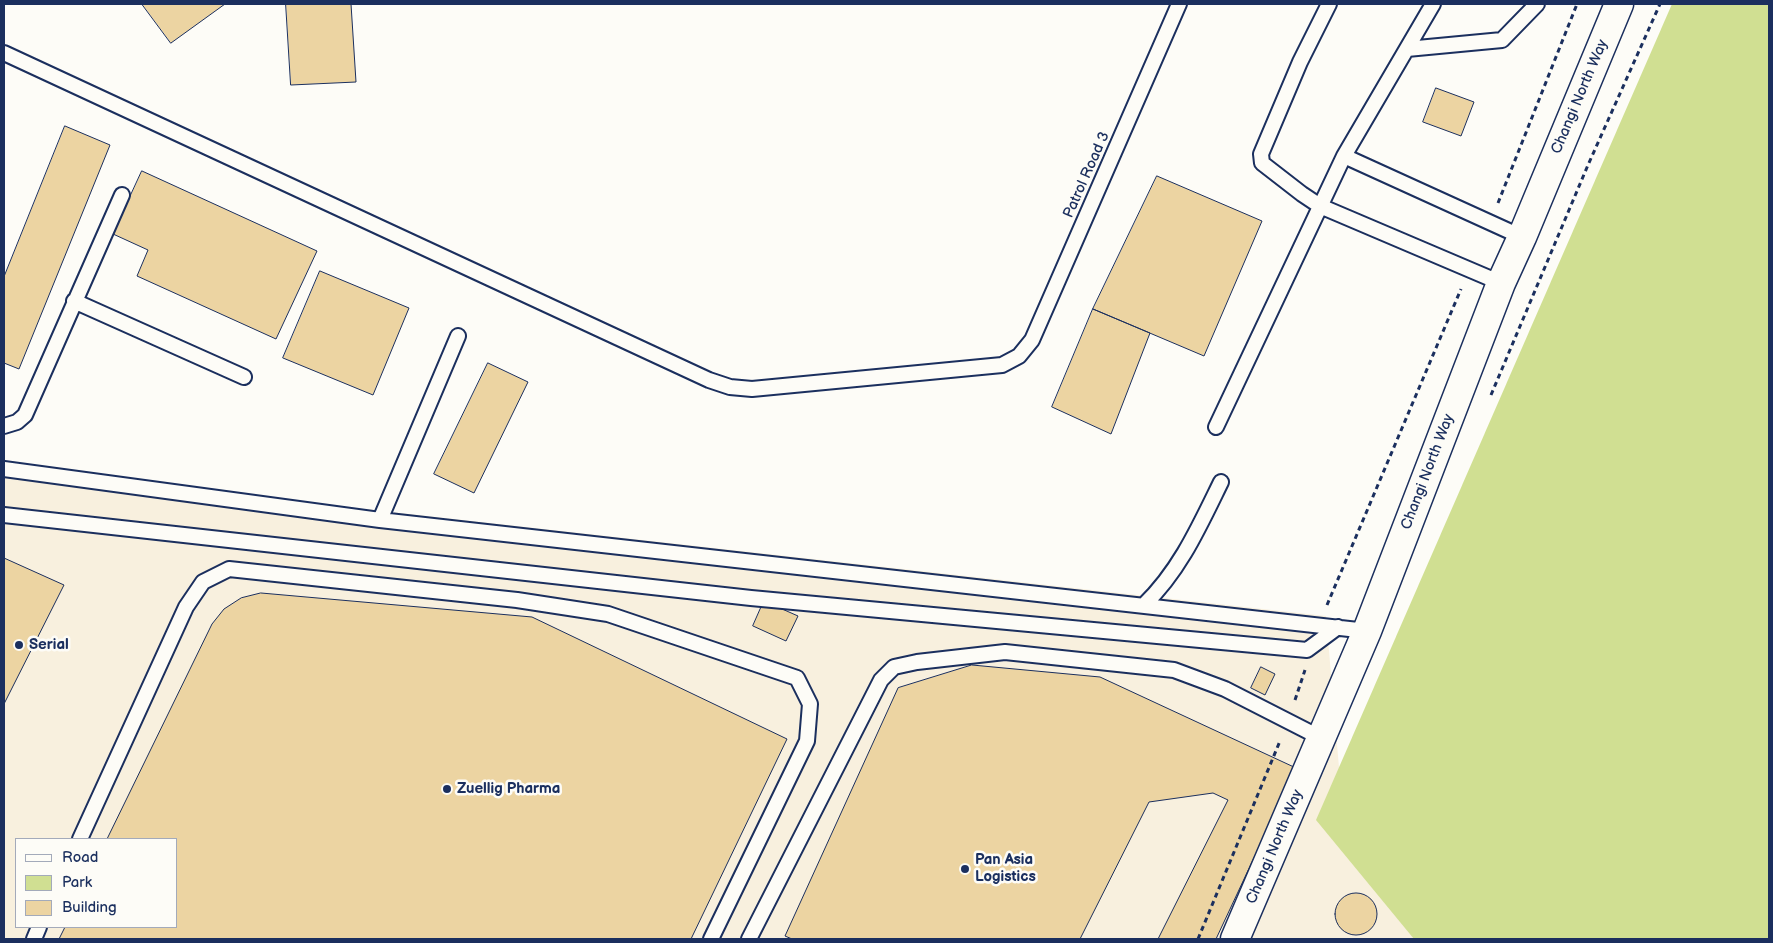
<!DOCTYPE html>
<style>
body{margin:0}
#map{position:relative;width:1773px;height:943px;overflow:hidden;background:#fdfcf7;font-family:"Balsamiq Sans",sans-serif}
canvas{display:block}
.frame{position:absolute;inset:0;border:5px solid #1b2f5e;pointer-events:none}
.legend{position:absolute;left:15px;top:838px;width:162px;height:90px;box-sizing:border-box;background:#fdfcf7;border:1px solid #a3aaba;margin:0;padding:6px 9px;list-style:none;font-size:15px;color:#1b2f5e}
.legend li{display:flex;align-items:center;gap:10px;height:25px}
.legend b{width:25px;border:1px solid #a3aaba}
</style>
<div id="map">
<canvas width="1773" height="943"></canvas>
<div class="frame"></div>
<ul class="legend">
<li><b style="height:6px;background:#fdfcf7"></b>Road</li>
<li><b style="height:14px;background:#d0df92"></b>Park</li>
<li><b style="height:14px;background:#ecd4a2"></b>Building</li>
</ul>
</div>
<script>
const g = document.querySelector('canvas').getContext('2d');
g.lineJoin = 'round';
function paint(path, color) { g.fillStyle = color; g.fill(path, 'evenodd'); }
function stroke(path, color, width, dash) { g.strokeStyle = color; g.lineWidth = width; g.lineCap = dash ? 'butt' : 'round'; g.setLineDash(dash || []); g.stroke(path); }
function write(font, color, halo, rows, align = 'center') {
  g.font = font + ' "Balsamiq Sans",sans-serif'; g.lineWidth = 5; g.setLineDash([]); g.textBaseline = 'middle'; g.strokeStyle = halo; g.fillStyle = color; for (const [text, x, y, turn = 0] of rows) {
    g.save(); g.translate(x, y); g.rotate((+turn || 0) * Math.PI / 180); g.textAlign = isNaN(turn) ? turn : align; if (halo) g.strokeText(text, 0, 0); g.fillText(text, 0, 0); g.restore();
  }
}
const built = new Path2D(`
 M4 469 1326 616 1343 814 1444 939H4ZM16 839H176V927H16Z`);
const green = new Path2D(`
 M1672 4H1769V939H1414L1316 820Z`);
const building = new Path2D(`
 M142 4H225L171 43Z
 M286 4H351L356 82 291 85Z
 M1436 88 1474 102 1461 136 1423 122Z
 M65 126 110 145 19 369 4 363V277Z
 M142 171 317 251 276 339 137 276 148 250 113 234Z
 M1157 176 1262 221 1204 356 1093 309Z
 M320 271 409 308 373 395 283 358Z
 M1093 309 1150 333 1111 434 1052 407Z
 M488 363 528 382 474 493 434 474Z
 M4 558 64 585 4 704Z
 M261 593 532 617 787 739 691 939H59L65 927H176V839H107L212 624 224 609 241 598Z
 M764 601 798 616 786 641 753 626Z
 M972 665 1100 677 1296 768 1216 939H1158L1228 800 1213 793 1149 802 1080 939H792L785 936 898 688Z
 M1261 667 1275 674 1265 695 1251 688Z
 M1335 914a21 21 0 1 1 42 0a21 21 0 1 1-42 0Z`);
const path = new Path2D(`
 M1498 203 1577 4
 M1491 395 1588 165 1660 4
 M1327 605 1461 289
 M1295 700 1305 670
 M1198 939 1280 741`);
const lane = new Path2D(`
 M1329 4 1300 62 1261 154 1262 163 1302 194 1320 206 1501 283
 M1407 49 1502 40 1537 4
 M4 53 709 380 730 387 752 389 1002 365 1019 356 1032 340 1179 4
 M1344 156 1522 237
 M74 301 244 377
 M4 426 17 422 25 415 122 195
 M1216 427 1344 156 1433 4
 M4 469 380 520 1367 631
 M4 515 751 598 1307 650 1338 627
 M380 520 458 336
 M1144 605C1180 570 1199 527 1221 482
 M80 839 186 607 203 582 229 569 517 600 608 614 797 678 810 704 807 741 711 939
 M34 939 39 927
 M749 939 881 680 894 667 917 662 1005 652 1174 670 1225 689 1321 738`);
const street = new Path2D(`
 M1235 939 1367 631 1501 283 1522 237 1619 4`);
const markers = [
 [19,645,5,"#1b2f5e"],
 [447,789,5,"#1b2f5e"],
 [965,869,5,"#1b2f5e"]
];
const streetNames = [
 ["Changi North Way",1580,97,-67],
 ["Patrol Road 3",1087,175,-66],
 ["Changi North Way",1428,472,-69],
 ["Changi North Way",1275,847,-67]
];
const poiNames = [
 ["Serial",29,645],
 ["Zuellig Pharma",457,789],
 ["Pan Asia",975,860],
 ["Logistics",975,877]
];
paint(built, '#f8f0de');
paint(green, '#d0df92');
paint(building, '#ecd4a2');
stroke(building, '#1b2f5e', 1);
stroke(lane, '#1b2f5e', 18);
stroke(street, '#1b2f5e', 31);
stroke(path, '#1b2f5e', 3, [5, 4]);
stroke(lane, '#fdfcf7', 14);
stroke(street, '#fdfcf7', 28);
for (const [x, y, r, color] of markers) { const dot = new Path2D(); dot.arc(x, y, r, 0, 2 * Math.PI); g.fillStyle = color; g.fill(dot); stroke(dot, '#fdfcf7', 2); }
write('15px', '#1b2f5e', '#fdfcf7', streetNames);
write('bold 15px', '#1b2f5e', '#fdfcf7', poiNames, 'left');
</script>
